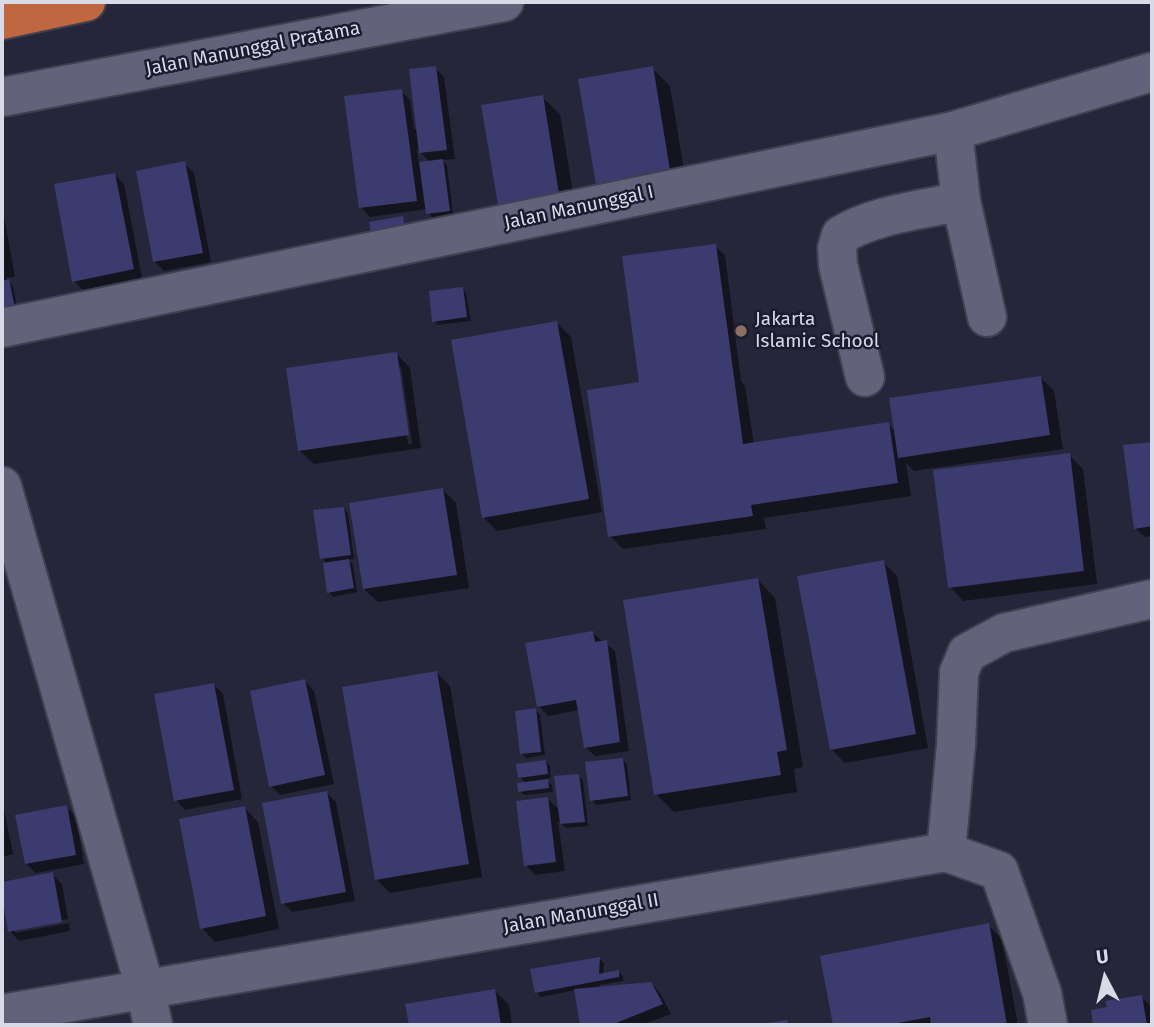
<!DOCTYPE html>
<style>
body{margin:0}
#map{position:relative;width:1154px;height:1027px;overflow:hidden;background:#26263a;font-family:"Fira Sans",sans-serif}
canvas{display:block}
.frame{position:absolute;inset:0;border:4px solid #d9dae8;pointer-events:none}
.north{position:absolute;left:1070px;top:943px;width:70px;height:70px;-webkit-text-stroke:5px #1c1c30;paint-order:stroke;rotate:353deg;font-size:19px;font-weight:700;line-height:28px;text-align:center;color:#d9dae8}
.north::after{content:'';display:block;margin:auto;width:24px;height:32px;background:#d9dae8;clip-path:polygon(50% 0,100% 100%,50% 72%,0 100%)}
</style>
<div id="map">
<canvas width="1154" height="1027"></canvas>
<div class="frame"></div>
<div class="north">U</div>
</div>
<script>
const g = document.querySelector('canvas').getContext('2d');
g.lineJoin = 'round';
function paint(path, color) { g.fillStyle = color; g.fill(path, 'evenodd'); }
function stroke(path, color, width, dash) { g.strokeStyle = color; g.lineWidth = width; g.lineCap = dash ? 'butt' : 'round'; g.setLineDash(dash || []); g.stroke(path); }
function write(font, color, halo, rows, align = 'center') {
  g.font = font + ' "Fira Sans",sans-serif'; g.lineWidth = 5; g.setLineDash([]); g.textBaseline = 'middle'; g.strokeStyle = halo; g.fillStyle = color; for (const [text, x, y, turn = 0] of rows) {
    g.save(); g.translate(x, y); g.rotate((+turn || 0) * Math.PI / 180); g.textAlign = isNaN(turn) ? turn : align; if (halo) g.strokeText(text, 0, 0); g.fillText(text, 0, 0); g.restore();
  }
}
const shadow = new Path2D(`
 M435 68 444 77 455 159 442 160 447 165 453 214 432 218 427 209 370 217 361 207 401 91 410 100 414 129H418ZM417 149 430 162 419 164Z
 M652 68 670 86 689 200 617 212Z
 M542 97 560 114 578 223 483 106Z
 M184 163 194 173 211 262 164 271 155 262Z
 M115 175 124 184 142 278 83 290 74 281Z
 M2 205 15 277 6 278 13 286 18 312 2 315Z
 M715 246 725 255 741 381 745 386 754 444 888 424 896 432 1040 377 1054 391 1063 449 914 471 906 463 911 496 764 518 766 529 623 549 610 536 643 384Z
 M462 288 466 293 471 321 438 325 434 321Z
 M557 323 571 337 602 512 497 531 483 517Z
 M397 354 410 368 421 448 314 464 300 451ZM397 367H401L412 444H408Z
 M1152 443V536L1145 537 1135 528 1125 447Z
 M1069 455 1083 469 1097 584 963 601 950 587Z
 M443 490 456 503 469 588 378 602 364 589Z
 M344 508 348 513 354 559 348 560 353 565 357 592 333 597 329 592 327 564 322 558Z
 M883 562 897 576 928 748 845 763 831 749Z
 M758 580 775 598 803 767 794 769 797 792 674 812 656 794Z
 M593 633 615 651 629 751 595 756 585 747 579 710 548 716 539 706Z
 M436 672 450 686 482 877 390 893 376 879Z
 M305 681 314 691 334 784 280 795 271 786Z
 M213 684 223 694 242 799 185 810 176 800Z
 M535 710 540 714 545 755 526 758 522 753Z
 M622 759 627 764 631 800 596 805 592 800Z
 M546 761 550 766 551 778 545 779 552 785 553 792 524 795 520 791 526 783 520 777Z
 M578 776 583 780 588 826 566 828 558 821 565 871 535 875 526 865 548 799 560 811Z
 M326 792 336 802 355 901 292 912 283 903Z
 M2 799 13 854 2 857Z
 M66 807 76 816 84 864 36 873 26 864Z
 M245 808 258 822 279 929 215 942 202 928Z
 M52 874 62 884 68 919 15 929V933L69 923 70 931 19 941 10 931 2 884Z
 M988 925 1002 939 1018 1025H835L822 957Z
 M599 958 604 963 603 975 618 971 623 976V981L599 985 600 988 651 983 660 993 671 1014 642 1025H581L576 990 541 997 536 992Z
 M495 991 509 1005 512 1025H411L407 1005Z
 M1141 997 1151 1006 1152 1025H1095L1093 1011 1109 1009Z`);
const building = new Path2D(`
 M436 66 447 150 419 153 409 69Z
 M653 66 672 183 598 196 578 79Z
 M402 89 417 201 359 208 344 96Z
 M543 95 561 206 500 216 481 105Z
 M443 159 450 211 426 214 419 162Z
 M185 161 203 253 153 262 136 171Z
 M115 173 134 269 72 282 54 184Z
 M403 216 407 239 373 245 369 222Z
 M716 244 743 444 889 422 898 483 751 505 753 516 608 537 587 390 639 382 622 256Z
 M9 279 15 308 2 311V281Z
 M463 287 467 317 432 322 429 291Z
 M557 321 589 499 482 518 451 340Z
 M397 352 409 435 298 451 286 368Z
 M1041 376 1050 435 898 458 889 398Z
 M1152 442V526L1134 529 1123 445Z
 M1070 453 1084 571 948 588 933 470Z
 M443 488 457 575 363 589 349 503Z
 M344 507 351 555 320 559 313 510Z
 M349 559 354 588 327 593 323 563Z
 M884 560 916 734 830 750 797 576Z
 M758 578 787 750 777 752 781 775 654 795 623 600Z
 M593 631 595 642 607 640 620 742 584 748 576 700 537 707 525 643Z
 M437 671 469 864 375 880 342 687Z
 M305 679 325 775 269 787 250 691Z
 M214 683 234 790 174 801 154 694Z
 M536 708 541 752 520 754 515 711Z
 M623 758 628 796 590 801 585 762Z
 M546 760 548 774 518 778 516 764Z
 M579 774 585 822 560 824 554 776Z
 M548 779 549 788 518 792 517 783Z
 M327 791 346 892 281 904 262 803Z
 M548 797 556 862 524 866 516 801Z
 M67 805 76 855 25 864 15 815Z
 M245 806 266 916 200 929 179 819Z
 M53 872 62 922 8 932 2 896V882Z
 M989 923 1007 1025H931L930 1017 887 1025H833L820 956Z
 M600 957 599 974 619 970V977L535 993 530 969Z
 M651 982 663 1004 616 1023 617 1025H580L574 989Z
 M495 989 501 1025H409L405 1004Z
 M1142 995 1147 1025H1093L1091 1010 1107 1007 1105 1001Z
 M787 1020 788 1025H762L761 1024Z`);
const minor = new Path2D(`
 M2 97 504 2
 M953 131 961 201 987 317
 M2 328 953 131 1152 72
 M865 377 838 265 837 248 841 235C876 214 922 210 961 201
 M2 486 145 988 153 1025
 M946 852 956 745 959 672 967 653 1004 633 1152 599
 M2 1014 946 852 999 871 1042 993 1048 1025`);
const highway = new Path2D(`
 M2 20 86 2`);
const markers = [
 [741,331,7,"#8d6e63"]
];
const streetNames = [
 ["Jalan Manunggal Pratama",253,49,-11],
 ["Jalan Manunggal I",579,208,-12],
 ["Jalan Manunggal II",581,914,-10]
];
const poiNames = [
 ["Jakarta",755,320],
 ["Islamic School",755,342]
];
paint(shadow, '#0007');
paint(building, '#3c3b6f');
stroke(minor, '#3f4051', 42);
stroke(highway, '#3f4051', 42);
stroke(minor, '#62637a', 38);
stroke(highway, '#bf6741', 38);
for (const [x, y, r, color] of markers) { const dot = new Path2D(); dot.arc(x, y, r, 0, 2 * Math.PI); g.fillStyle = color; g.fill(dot); stroke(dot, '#1c1c30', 2.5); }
write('19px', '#d9dae8', '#1c1c30', streetNames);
write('19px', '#d9dae8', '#1c1c30', poiNames, 'left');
</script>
